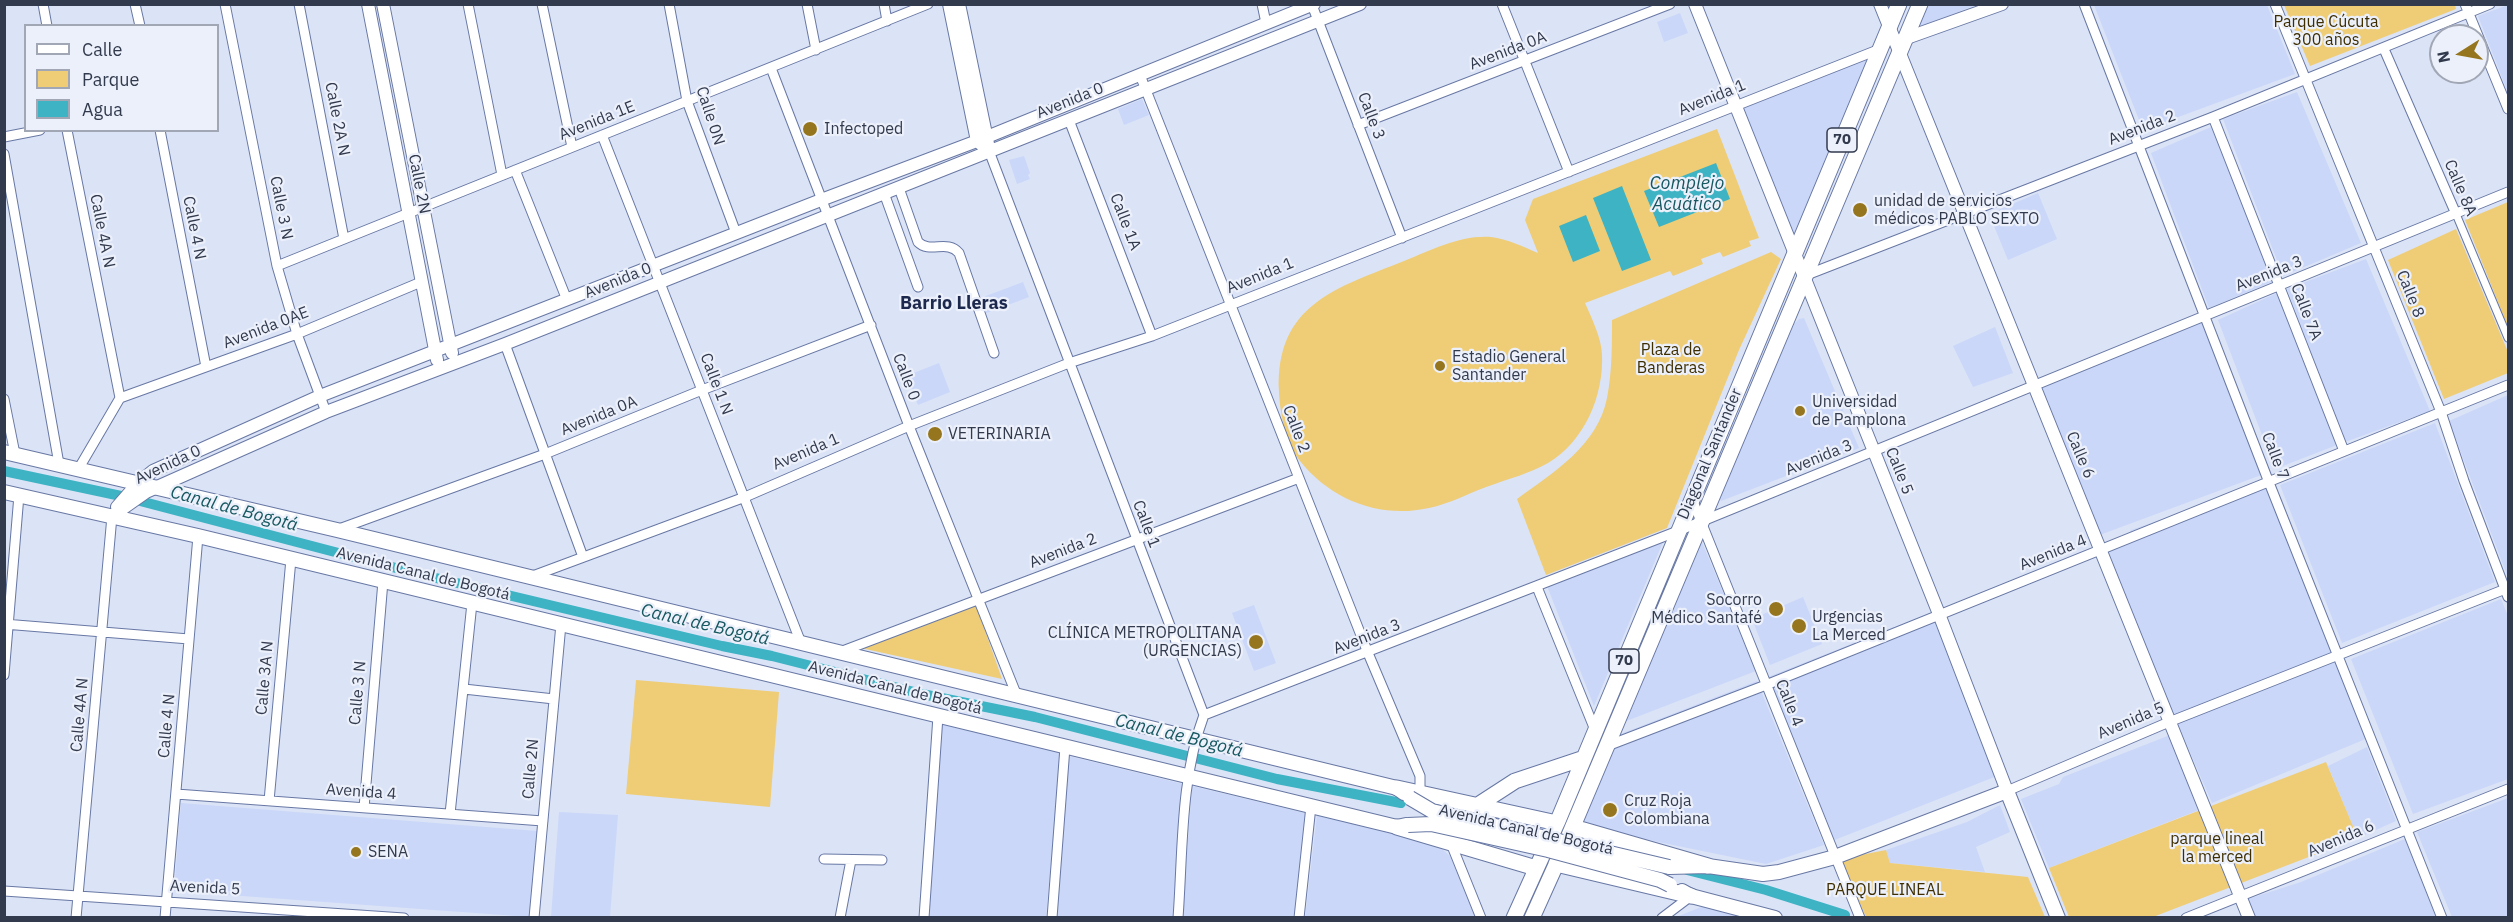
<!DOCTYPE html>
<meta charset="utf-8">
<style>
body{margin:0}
#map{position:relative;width:2513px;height:922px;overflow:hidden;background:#dbe3f7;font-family:"IBM Plex Sans",sans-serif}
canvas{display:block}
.frame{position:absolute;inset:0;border:6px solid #323a4d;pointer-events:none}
.legend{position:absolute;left:24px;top:24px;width:195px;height:108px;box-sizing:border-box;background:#ecf0fa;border:2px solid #a2a7b5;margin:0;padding:8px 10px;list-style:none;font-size:18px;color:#323a4d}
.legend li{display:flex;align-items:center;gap:12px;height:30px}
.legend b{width:30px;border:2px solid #a2a7b5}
.north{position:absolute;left:2429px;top:24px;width:60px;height:60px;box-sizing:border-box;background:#ecf0fa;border:2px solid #a2a7b5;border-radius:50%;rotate:259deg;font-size:16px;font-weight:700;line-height:24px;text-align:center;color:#323a4d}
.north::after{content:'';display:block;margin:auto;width:21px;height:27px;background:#95761e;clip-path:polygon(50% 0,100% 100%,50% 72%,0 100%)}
</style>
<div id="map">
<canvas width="2513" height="922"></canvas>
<div class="frame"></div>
<ul class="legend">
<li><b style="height:8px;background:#fff"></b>Calle</li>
<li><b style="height:16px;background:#efcd76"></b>Parque</li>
<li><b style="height:16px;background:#3db3c3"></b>Agua</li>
</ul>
<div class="north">N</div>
</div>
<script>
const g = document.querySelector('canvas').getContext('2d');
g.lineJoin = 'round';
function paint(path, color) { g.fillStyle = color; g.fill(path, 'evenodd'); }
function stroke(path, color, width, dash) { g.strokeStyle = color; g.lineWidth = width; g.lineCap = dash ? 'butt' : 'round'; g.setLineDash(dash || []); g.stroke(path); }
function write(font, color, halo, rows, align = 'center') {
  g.font = font + ' "IBM Plex Sans",sans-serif'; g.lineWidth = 4.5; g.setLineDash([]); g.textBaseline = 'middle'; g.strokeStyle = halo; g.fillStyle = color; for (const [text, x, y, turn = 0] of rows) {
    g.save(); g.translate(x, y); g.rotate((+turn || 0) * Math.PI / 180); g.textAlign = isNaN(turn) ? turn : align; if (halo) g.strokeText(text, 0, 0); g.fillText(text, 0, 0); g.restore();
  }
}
const built = new Path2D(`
 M1926 5H1976L1915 29Z
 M2094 5H2267L2295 74 2143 130Z
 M2508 5V93L2478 16Z
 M1680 13 1688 33 1664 42 1657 22Z
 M1872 55 1793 241 1741 107Z
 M2297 92 2361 243 2283 276 2223 119Z
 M1142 99 1149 115 1124 125 1118 109Z
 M2211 127 2274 281 2209 308 2151 153Z
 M1024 156 1030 173 1028 175 1030 179 1017 184 1009 160Z
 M2038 193 2057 239 2008 260 1989 214Z
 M2366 259 2430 411 2345 442 2287 289Z
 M1023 282 1029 297 984 314 978 299Z
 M2277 293 2337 445 2275 469 2218 320Z
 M1804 318 1859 448 1721 501 1718 496 1794 324 1799 319Z
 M2203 320 2264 474 2097 536 2040 388Z
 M1995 327 2013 373 1973 387 1953 346Z
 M939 363 950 392 918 405 906 376Z
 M2508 395V578L2449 421Z
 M2435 423 2495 582 2342 643 2280 485Z
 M2265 483 2332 652 2172 716 2100 544 2126 538 2131 530Z
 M1699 535 1756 671 1616 725Z
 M1663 542 1594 706 1547 586Z
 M1803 597 1822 644 1770 665 1752 619Z
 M2501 599 2508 616V779L2413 814 2351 659Z
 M1254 605 1276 663 1254 671 1232 613Z
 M1932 612 1997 776 1832 841 1768 677Z
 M2336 661 2368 738 2212 803 2177 722Z
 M1757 681 1824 845 1766 864 1580 826 1613 737Z
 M940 724 1061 753 1046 917 928 918Z
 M2170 735 2199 810 2049 868 2021 799 2059 784 2063 777Z
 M2367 747 2396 821 2358 838 2328 766Z
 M1069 756 1183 784 1174 917 1054 918Z
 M1192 786 1305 813 1295 917 1182 918Z
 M2508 798V917H2452L2417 832Z
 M181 803 537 831 530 917 174 891Z
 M2000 805 2010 832 1976 847 1985 872 1890 863 1886 850 1967 822Z
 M559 812 618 815 610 917H551Z
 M1317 815 1427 836 1450 856 1476 917 1305 918Z
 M2405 839 2436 917H2254L2248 899 2301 882Z
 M1711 903 1768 918H1674Z`);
const green = new Path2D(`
 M2455 5 2456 9 2310 66 2284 5Z
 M1717 129 1759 238 1749 241 1751 246 1723 257 1720 252 1701 259 1703 264 1673 276 1670 271 1585 303C1592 319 1601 337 1602 354 1604 396 1584 442 1548 463 1531 473 1508 479 1489 486 1469 493 1449 504 1429 508 1380 519 1331 500 1300 461 1286 443 1280 414 1279 392 1275 304 1337 288 1404 261 1432 250 1460 235 1491 237 1507 239 1524 247 1538 253L1525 220 1533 199Z
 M2508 202V327L2465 220Z
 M2456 229 2508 352V373L2444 399 2388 260Z
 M1771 252 1781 259 1739 350 1667 528 1546 575 1517 499C1553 473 1598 445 1607 398 1612 373 1612 345 1612 320Z
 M975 602 1002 679 856 647Z
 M636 680 779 692 770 807 626 794Z
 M2326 762 2358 838 2153 917H2069L2049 868Z
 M1886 850 1890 863 2028 877 2045 917H1866L1840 859Z`);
const water = new Path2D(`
 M1716 163 1730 199 1659 227 1644 191Z
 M1622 186 1651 260 1622 271 1593 198Z
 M1586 215 1600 251 1573 262 1559 226Z`);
const canal = new Path2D(`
 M4 471 121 496 415 573 722 646 772 656 922 694 1035 717 1277 779 1401 803
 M1687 870 1766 890 1845 915`);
const pedestrian = new Path2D(`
 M2456 214 2508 338`);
const minor = new Path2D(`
 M43 4 47 26
 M135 4 140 26
 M225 4 277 266 297 334 326 412
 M299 4 344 239
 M468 4 502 175
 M542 4 572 147
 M669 4 687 101 736 233
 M807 4 816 50
 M884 4 887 21
 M1262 4 1266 23
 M1502 4 1569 172
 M2084 4 2268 480 2442 918
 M2275 4 2441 412 2464 481 2508 597
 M2465 4 2508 109
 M1312 5 1402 238
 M2384 49 2456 214
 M771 68 909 426 1017 696
 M1140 75 1368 653 1420 776V794
 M2213 117 2344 451
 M1069 120 1152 336
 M1358 125 1670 4
 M67 130 120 398 79 468
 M160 130 206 367
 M602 135 801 643
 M4 137 40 130
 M989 151 1204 715C1180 779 1183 851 1178 918
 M4 154 59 464
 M515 170 567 300
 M899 188 918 242C930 254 947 239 959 253L994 353
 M884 193 918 287
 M277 266 928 4
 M1804 276 2213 117 2490 4
 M505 344 583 557
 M120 398 297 334 421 282
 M4 399 15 454
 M1692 499 1860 918
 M339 529 545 454 702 390 871 325
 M530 577 745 497 909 426 1069 363 1152 336 1880 49
 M1537 587 1595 730
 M4 624 189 639
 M840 652 1299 478
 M4 675 19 495
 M464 689 554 699
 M1204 715 1678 531 2508 192
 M1607 746 1766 685 2508 385
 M2007 791 2169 722 2508 588
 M176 794 543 821
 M269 801 291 559
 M364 808 383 581
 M450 814 472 603
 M1450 841 1481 918
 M824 859 882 860
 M4 891 404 918
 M76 918 112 516
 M165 918 198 536
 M534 918 561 624
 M840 918 851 860
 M924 918 938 716
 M1052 918 1065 747
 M1299 918 1311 806
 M1662 918 1691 896
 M2186 918 2508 789`);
const tertiary = new Path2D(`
 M368 4 437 360
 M383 4 452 353
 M949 4 977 141 983 146
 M959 4 988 144
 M1695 4 1939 614 2007 791
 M1880 4 2249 918
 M1901 40 2002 4
 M117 507 138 483 153 471 320 396 821 200 977 141 1314 4
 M112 516 146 492 326 412 505 344 1360 4`);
const secondary = new Path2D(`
 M4 452 337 530 1397 788 1404 793
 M4 492 198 536 1397 827 1406 825
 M1669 867 1708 866 1763 874 1779 872 1835 857 2007 791 2058 918
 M1682 891 1691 896 1775 918`);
const primary = new Path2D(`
 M1397 788 1557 823
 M1478 805 1515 781 1584 758
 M1397 827 1536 868
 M1573 827 1708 866
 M1556 864 1691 896
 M1514 918 1557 823 1899 4
 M1532 918 1568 838 1920 4`);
const secondaryBridge = new Path2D(`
 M1410 798 1432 811 1669 867
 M1408 825 1431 824 1548 850 1660 880 1670 885`);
const markers = [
 [810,129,8,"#95761e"],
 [1860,210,8,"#95761e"],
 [1440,366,6,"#95761e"],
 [1800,411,6,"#95761e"],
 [935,434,8,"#95761e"],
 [1776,609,8,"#95761e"],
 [1799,626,8,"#95761e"],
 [1256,642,8,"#95761e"],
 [1610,810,8,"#95761e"],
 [356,852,6,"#95761e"]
];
const shields = [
 [1842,140,30],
 [1624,661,30]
];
const shieldNames = [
 ["70",1842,140],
 ["70",1624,661]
];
const parkNames = [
 ["Parque Cúcuta",2326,22],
 ["300 años",2326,40],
 ["Plaza de",1671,350],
 ["Banderas",1671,368],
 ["parque lineal",2217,839],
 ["la merced",2217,857],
 ["PARQUE LINEAL",1885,890]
];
const streetNames = [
 ["Avenida 0A",1508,51,-21],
 ["Avenida 1",1712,98,-22],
 ["Avenida 0",1070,101,-22],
 ["Calle 0N",710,116,72],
 ["Calle 3",1371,116,69],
 ["Calle 2A N",337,119,79],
 ["Avenida 1E",597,121,-22],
 ["Avenida 2",2142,128,-21],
 ["Calle 2N",419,184,79],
 ["Calle 8A",2460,188,67],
 ["Calle 3 N",281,208,79],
 ["Calle 1A",1125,222,69],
 ["Calle 4 N",194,228,79],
 ["Calle 4A N",102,231,79],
 ["Avenida 3",2269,274,-22],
 ["Avenida 1",1260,276,-22],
 ["Avenida 0",618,281,-22],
 ["Calle 8",2410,294,68],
 ["Calle 7A",2306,312,69],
 ["Avenida 0AE",266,328,-21],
 ["Calle 0",906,377,69],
 ["Calle 1 N",716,384,69],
 ["Avenida 0A",599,416,-22],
 ["Calle 2",1296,429,69],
 ["Avenida 1",806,452,-23],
 ["Diagonal Santander",1710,454,-67],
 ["Calle 6",2080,455,67],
 ["Calle 7",2275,456,69],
 ["Avenida 3",1819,458,-22],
 ["Avenida 0",168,465,-25],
 ["Calle 5",1899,471,68],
 ["Calle 1",1146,524,69],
 ["Avenida 2",1063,551,-21],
 ["Avenida 4",2053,553,-22],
 ["Avenida Canal de Bogotá",423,574,14],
 ["Avenida 3",1367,637,-21],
 ["Calle 3A N",265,678,-85],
 ["Avenida Canal de Bogotá",895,688,14],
 ["Calle 3 N",358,693,-85],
 ["Calle 4",1789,703,68],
 ["Calle 4A N",80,715,-85],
 ["Avenida 5",2131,721,-23],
 ["Calle 4 N",167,726,-85],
 ["Calle 2N",531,769,-85],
 ["Avenida 4",361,792,4],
 ["Avenida Canal de Bogotá",1526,830,13],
 ["Avenida 6",2341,839,-23],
 ["Avenida 5",205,888,3]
];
const poiNames = [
 ["Infectoped",824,129],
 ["unidad de servicios",1874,201],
 ["médicos PABLO SEXTO",1874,219],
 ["Estadio General",1452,357],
 ["Santander",1452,375],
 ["Universidad",1812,402],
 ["de Pamplona",1812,420],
 ["VETERINARIA",948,434],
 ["Socorro",1762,600,"right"],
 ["Médico Santafé",1762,618,"right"],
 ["Urgencias",1812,617],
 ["La Merced",1812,635],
 ["CLÍNICA METROPOLITANA",1242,633,"right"],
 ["(URGENCIAS)",1242,651,"right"],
 ["Cruz Roja",1624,801],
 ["Colombiana",1624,819],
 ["SENA",368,852]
];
const waterNames = [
 ["Complejo",1687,184],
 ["Acuático",1687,205],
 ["Canal de Bogotá",234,509,15],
 ["Canal de Bogotá",705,625,13],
 ["Canal de Bogotá",1179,736,14]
];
const neighbourhoodNames = [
 ["Barrio Lleras",954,304]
];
paint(built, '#cad7f8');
paint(green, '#efcd76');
paint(water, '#3db3c3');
stroke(canal, '#3db3c3', 10);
stroke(pedestrian, '#6878a4', 9);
stroke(minor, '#6878a4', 11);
stroke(tertiary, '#6878a4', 14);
stroke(secondary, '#6878a4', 16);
stroke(primary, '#6878a4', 17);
stroke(pedestrian, '#fff', 7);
stroke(minor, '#fff', 9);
stroke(tertiary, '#fff', 12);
stroke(secondary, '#fff', 14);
stroke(primary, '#fff', 15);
stroke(secondaryBridge, '#6878a4', 16, []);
stroke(secondaryBridge, '#fff', 14);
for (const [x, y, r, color] of markers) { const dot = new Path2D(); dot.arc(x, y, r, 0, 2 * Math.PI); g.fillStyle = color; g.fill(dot); stroke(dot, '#ecf0fa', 2); }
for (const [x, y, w] of shields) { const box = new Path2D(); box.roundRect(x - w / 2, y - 12, w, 24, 4.5); g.fillStyle = '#ecf0fa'; g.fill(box); stroke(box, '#323a4d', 1.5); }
write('bold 15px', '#323a4d', null, shieldNames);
write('16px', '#3e2e00', '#ecf0fa', parkNames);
write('16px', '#323a4d', '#ecf0fa', streetNames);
write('16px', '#323a4d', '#ecf0fa', poiNames, 'left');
write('italic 18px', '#165760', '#ecf0fa', waterNames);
write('bold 18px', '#1c284d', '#ecf0fa', neighbourhoodNames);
</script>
